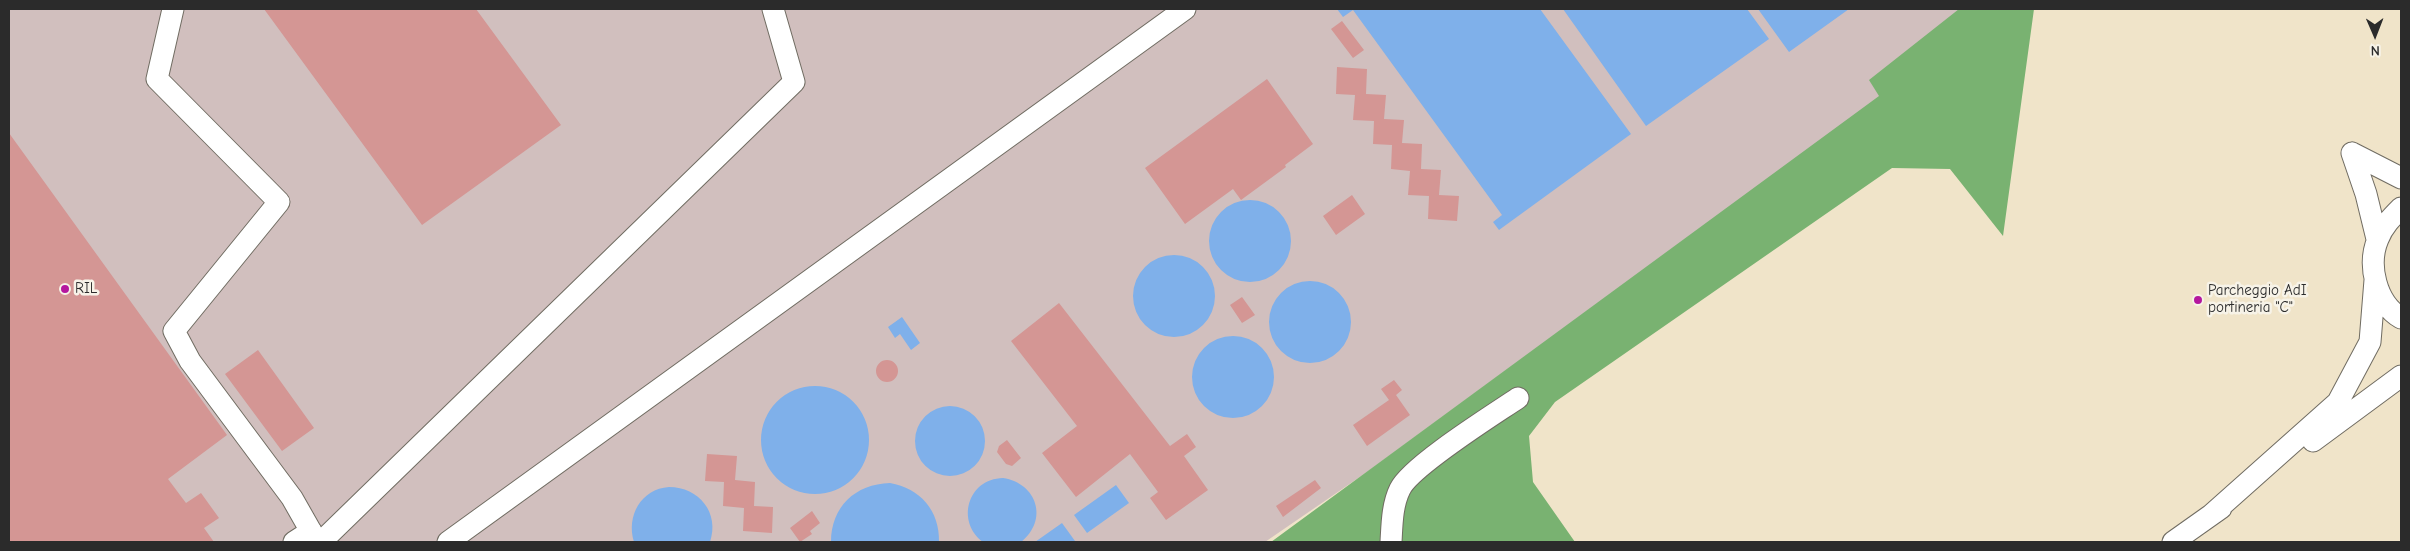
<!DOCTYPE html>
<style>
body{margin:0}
#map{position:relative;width:2410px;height:551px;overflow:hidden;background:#f0e4c9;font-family:"Comic Neue",sans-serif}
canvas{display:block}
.frame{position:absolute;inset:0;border:10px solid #2b2b2b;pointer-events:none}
.north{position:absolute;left:2350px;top:10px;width:50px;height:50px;-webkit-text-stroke:4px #f7f3e8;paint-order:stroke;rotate:179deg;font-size:14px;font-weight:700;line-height:20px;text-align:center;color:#2b2b2b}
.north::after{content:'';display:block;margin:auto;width:18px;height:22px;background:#2b2b2b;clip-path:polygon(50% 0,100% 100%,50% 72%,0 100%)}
</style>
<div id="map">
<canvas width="2410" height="551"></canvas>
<div class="frame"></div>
<div class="north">N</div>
</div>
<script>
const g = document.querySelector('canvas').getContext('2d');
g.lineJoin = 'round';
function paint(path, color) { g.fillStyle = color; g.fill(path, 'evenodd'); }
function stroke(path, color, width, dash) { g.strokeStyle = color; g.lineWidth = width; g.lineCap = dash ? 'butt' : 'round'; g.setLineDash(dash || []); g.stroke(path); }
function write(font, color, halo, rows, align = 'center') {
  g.font = font + ' "Comic Neue",sans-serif'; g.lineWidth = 5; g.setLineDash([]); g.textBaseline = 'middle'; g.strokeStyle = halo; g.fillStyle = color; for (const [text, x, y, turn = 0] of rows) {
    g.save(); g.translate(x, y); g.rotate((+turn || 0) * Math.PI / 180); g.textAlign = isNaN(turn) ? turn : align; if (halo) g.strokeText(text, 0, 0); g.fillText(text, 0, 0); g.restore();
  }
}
const industrial = new Path2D(`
 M9 9H2000L1367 472 1265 542H9Z`);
const forest = new Path2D(`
 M1959 9H2034L2003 236 1950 169 1892 168 1555 402 1529 436 1533 482 1575 542H1271L1879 96 1869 80Z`);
const water = new Path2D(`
 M1337 9H1540L1631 134 1499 230 1493 222 1502 215 1353 10 1343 17Z
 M1563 9H1747L1769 39 1646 126Z
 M1758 9H1849L1789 52Z
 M1209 241a41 41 0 1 1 82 0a41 41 0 1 1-82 0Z
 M1133 296a41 41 0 1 1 82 0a41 41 0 1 1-82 0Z
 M1269 322a41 41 0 1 1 82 0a41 41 0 1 1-82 0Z
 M902 317 920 343 911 350 900 334 895 338 888 327Z
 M1192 377a41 41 0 1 1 82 0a41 41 0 1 1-82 0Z
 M761 440a54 54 0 1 1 108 0a54 54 0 1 1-108 0Z
 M915 441a35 35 0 1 1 70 0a35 35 0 1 1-70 0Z
 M1003 478C1037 483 1049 520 1021 542H983C956 522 967 479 1003 478Z
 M890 483C920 488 940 511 939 542H831C831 507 855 484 890 483Z
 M1116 485 1129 503 1087 533 1074 515Z
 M669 487C699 487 720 513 710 542H634C626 516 641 489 669 487Z
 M1062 523 1075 541 1074 542H1035Z`);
const building = new Path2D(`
 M264 9H476L561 125 422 225Z
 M1342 21 1364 50 1353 58 1331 29Z
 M1337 67 1367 69 1366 94 1386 95 1384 119 1404 120 1402 143 1422 144 1421 169 1441 170 1439 195 1459 196 1457 221 1428 219 1429 196 1408 195 1410 171 1391 169 1392 145 1373 144 1374 121 1353 120 1355 95 1336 94Z
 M1267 79 1313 144 1285 165 1286 167 1241 200 1233 189 1185 224 1145 168Z
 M9 133 227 435 168 479 186 503 201 493 219 518 204 528 214 542H9Z
 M1352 195 1365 214 1336 235 1323 216Z
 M1242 297 1255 315 1242 323 1230 305Z
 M1059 303 1170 446 1187 434 1196 447 1184 456 1208 490 1166 520 1150 498 1158 492 1130 454 1076 497 1042 453 1077 426 1011 341Z
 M258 350 314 428 282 451 225 374Z
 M876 371a11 11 0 1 1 22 0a11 11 0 1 1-22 0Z
 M1394 380 1402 390 1396 395 1410 415 1367 446 1353 425 1389 400 1381 389Z
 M1007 440 1021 458 1012 466 1006 464 997 452 999 446Z
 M707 454 737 456 735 480 755 482 754 506 773 507 772 533 743 531 744 508 723 506 724 482 705 481Z
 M1315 480 1321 488 1283 517 1276 506Z
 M812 511 820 523 810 531 812 534 800 542 790 528Z`);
const minor = new Path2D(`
 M173 9 157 79 279 202 174 331 190 361 292 498 317 542
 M2352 153 2366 194 2377 239
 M2352 153 2401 178
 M2401 208C2392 217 2383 226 2378 239 2367 265 2376 303 2401 318
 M2313 441 2401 376
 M2211 515 2338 402 2370 342 2375 280
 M294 542 311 531
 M321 542 794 82 773 9
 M448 542 1185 9
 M1391 542C1392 525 1392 505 1400 489 1411 466 1493 415 1518 398
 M2173 542 2221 508`);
const markers = [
 [65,289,5,"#b5179e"],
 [2198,300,5,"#b5179e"]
];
const poiNames = [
 ["RIL",75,289],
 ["Parcheggio AdI",2208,291],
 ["portineria \"C\"",2208,308]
];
paint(industrial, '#d1bfbe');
paint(forest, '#79b271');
paint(water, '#7fb0ea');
paint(building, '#d49694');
stroke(minor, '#706c62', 23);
stroke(minor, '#fff', 21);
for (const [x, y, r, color] of markers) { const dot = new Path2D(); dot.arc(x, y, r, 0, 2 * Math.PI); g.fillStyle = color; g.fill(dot); stroke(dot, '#f7f3e8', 2); }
write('15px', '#2b2b2b', '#f7f3e8', poiNames, 'left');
</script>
